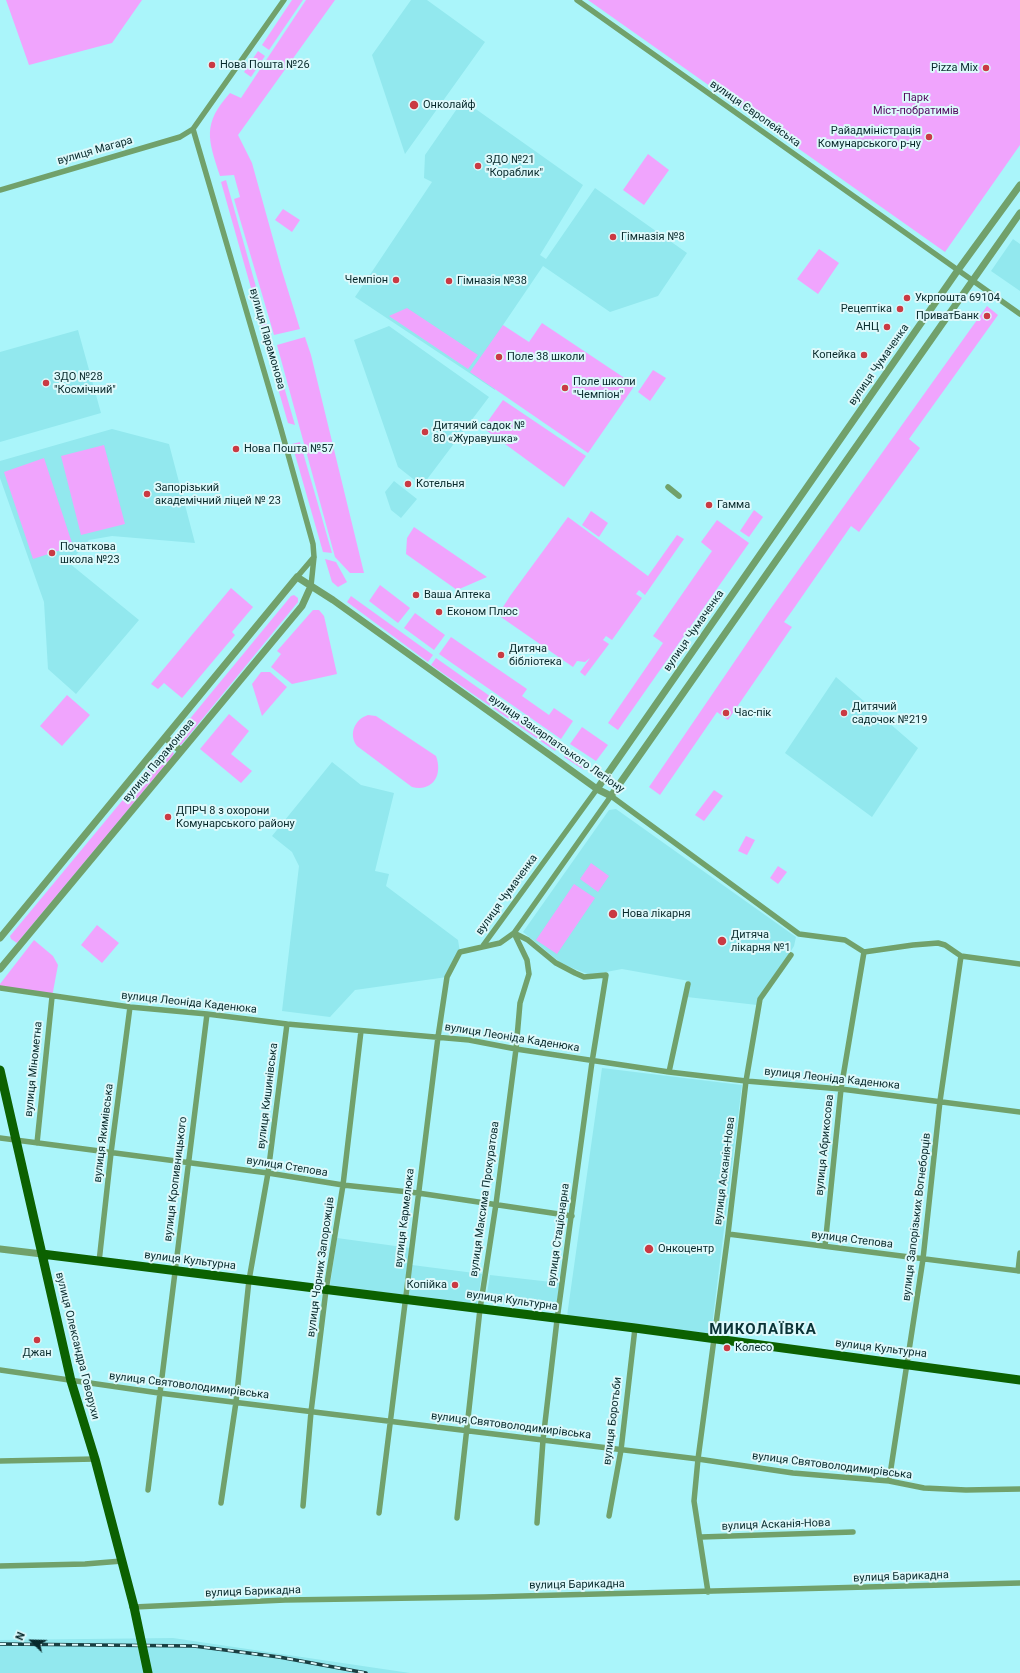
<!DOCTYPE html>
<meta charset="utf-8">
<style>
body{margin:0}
#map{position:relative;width:1020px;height:1673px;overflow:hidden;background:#aaf5fa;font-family:Roboto,sans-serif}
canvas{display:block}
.north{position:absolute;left:12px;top:1621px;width:40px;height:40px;-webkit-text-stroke:3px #ddf9fb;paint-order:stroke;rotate:293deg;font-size:11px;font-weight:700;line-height:16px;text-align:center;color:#08292b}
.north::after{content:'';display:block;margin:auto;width:14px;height:18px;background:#08292b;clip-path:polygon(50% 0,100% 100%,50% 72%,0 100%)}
</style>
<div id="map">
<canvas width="1020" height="1673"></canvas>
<div class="north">N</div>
</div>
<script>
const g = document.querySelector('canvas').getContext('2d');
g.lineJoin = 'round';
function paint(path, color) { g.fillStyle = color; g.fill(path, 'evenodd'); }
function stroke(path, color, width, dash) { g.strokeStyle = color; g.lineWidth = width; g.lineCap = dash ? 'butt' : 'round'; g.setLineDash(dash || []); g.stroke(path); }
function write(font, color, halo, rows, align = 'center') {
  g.font = font + ' Roboto,sans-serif'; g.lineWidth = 4; g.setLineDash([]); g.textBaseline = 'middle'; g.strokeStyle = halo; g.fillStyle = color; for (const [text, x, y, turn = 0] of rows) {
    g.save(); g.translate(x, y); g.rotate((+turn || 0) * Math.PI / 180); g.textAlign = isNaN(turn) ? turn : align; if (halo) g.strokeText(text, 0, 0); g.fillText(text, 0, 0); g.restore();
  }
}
const built = new Path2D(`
 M411 0H427L485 42 405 154 372 55Z
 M463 100 583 185 540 255 546 259 595 188 687 253 658 296 610 312 543 266 503 325 495 390 355 297 432 182 424 178 425 155Z
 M1013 239 1020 244V291L991 271Z
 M389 326 489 397 422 486 398 467 354 340Z
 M78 330 101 413 0 442V352Z
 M112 429 169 444 195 543 112 536 89 540 69 563 139 620 76 694 48 669 44 602 0 478V461Z
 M394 481 417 499 401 518 391 510 385 492Z
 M836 677 918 748 872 817 785 753Z
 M332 762 361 785 394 793 375 871 389 874 386 886 458 940 460 952 447 977 355 990 330 1017 282 1011 299 866 292 852 272 836Z
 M616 809 796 937 794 946 757 1005 687 997 689 981 622 969 590 975 562 964 523 932 609 810Z
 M602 1068 742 1085 711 1334 567 1316Z
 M337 1238 410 1248 403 1295 330 1285Z
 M412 1265 482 1274 477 1304 408 1295Z
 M490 1275 560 1283 556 1310 486 1300Z
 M173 1638 410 1673H0V1640Z`);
const green = new Path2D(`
 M6 0H142L112 43 29 65Z
 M292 0H303L269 50 262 45Z
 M306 0H335L238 135 252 163 282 271 300 329 274 335 234 199 240 197 234 175 220 176C208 139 202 124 230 93L241 98Z
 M588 0H1020V145L945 252Z
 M258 51 265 56 251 77 244 72Z
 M648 154 669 170 644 205 623 190Z
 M226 180 269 333 264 334 221 182Z
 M283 209 300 220 292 232 275 220Z
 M819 249 839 263 818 294 797 279Z
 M987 306 998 315 909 439 920 448 859 532 851 526 792 611 784 622 792 627 728 720 717 712 660 795 649 787 769 611Z
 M407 308 478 355 468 369 389 316Z
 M542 323 635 385 588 453 470 372 503 325 529 342Z
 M305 337 311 355 364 573H350L335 557 277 345Z
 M272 345 295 425 288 423 266 347Z
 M653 370 666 378 650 401 638 392Z
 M503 400 586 456 564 487 483 428Z
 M300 442 332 553 323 552 292 444Z
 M104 445 125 524 81 535 61 456Z
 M44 458 73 546 33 559 4 472Z
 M754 510 763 517 749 537 740 531Z
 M591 511 608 523 599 537 582 525Z
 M568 517 648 576 677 535 684 539 645 595 639 590 636 594 642 598 612 640 606 636 603 640 609 644 585 676 580 672 590 658 585 662 577 661 573 667 498 615 510 596Z
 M717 520 749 543 618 730 608 723 663 643 653 636 712 551 701 542Z
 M414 527 487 577 457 590 406 554 407 538Z
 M325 559 336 562 347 582 338 587 332 582Z
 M380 585 410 608 398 623 369 601Z
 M231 588 253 607 232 632 235 635 182 698 164 683 158 689 151 684Z
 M294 595 298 598V602L181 745 178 744 174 741V738L291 596Z
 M351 596 433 655 428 662 347 602Z
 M313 610H319L324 616 337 674 292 684 271 667 281 654 277 651Z
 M415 613 445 635 434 650 404 628Z
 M451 637 527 689 522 696 549 715 554 708 573 721 561 739 439 654Z
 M436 658 559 745 555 751 431 665Z
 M261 672H270L287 687 262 716 252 684Z
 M67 695 90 715 62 746 40 726Z
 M229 714 249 731 231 754 252 771 241 783 200 749Z
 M368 715 376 716 436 756C443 775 433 792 412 787L357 746C348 734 355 719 368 715Z
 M582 727 608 745 596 761 570 744Z
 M168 748 174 753 172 757 17 943 11 939 10 936 165 749Z
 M568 750 588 764 584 770 564 757Z
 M714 790 723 796 704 821 695 815Z
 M746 836 755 840 747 855 738 851Z
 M591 863 609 876 598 892 580 879Z
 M778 866 787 872 778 884 770 878Z
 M574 884 595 898 557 954 536 940Z
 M97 925 119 943 102 963 81 945Z
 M34 940 53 956 58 965 52 997 0 988V984Z`);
const minor = new Path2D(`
 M577 0 1020 314
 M193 129 281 429 313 544 314 557 311 586
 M0 190 180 137 193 129 284 0
 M668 487 679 496
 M297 577 314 557
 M514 933 528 940 556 963 575 973 584 977 606 975 592 1062 557 1320 543 1440 537 1523
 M482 947 597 789
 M0 988 130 1007 207 1014 287 1024 469 1040 516 1049 669 1072 746 1081 841 1089 1020 1112
 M669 1072 688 984
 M0 1138 268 1173 343 1185 418 1193 572 1216
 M37 1143 52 997
 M728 1234 1020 1271
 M825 1246 841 1089 864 952
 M99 1262 111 1153 130 1007
 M1018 1271 1020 1253
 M0 1370 159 1393 698 1459 793 1473 889 1481 924 1488 966 1490 1020 1489
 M0 1461 95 1459
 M889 1481 923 1259 940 1101 961 956
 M148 1490 207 1014
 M221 1503 236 1402 249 1280 268 1173 287 1024
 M303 1506 311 1412 326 1290 343 1185 361 1031
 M379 1513 438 1037 447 977 460 952 500 943 514 933 611 796 799 934 845 940 864 952 913 945 938 943 945 945 961 956 1020 964
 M609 1516 621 1450 635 1328
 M457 1518 480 1309 496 1204 516 1049 520 1003 529 974 527 960 514 933
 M701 1537 853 1532
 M0 1566 85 1564 122 1561
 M708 1592 694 1501 698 1459 728 1234 746 1081 760 999 791 955
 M134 1607 285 1600 484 1597 1020 1583`);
const tertiary = new Path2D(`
 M166 738 181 751
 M597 789 958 270 1020 185
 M0 938 297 577 333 600 554 758 597 789 611 796 1020 213
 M0 969 302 606 311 586
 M0 1249 42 1254`);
const primary = new Path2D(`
 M0 1070 71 1381 95 1459 134 1607
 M42 1254 635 1328 1020 1380`);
const rail = new Path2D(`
 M0 1644 194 1646 279 1657 366 1673`);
const primaryBridge = new Path2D(`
 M134 1607 148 1673`);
const markers = [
 [212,65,4,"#ca3a43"],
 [986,68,4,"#ca3a43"],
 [414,105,5,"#ca3a43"],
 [929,137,4,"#ca3a43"],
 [478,166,4,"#ca3a43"],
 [613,237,4,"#ca3a43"],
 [396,280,4,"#ca3a43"],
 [449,281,4,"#ca3a43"],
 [907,298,4,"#ca3a43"],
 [900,309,4,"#ca3a43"],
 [987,316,4,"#ca3a43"],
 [887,327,4,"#ca3a43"],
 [864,355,4,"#ca3a43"],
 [499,357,4,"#ca3a43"],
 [46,383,4,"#ca3a43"],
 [565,388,4,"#ca3a43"],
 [425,432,4,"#ca3a43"],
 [236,449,4,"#ca3a43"],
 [408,484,4,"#ca3a43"],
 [147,494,4,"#ca3a43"],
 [709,505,4,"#ca3a43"],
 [52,553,4,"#ca3a43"],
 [416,595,4,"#ca3a43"],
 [439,612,4,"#ca3a43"],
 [501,655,4,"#ca3a43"],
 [726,713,4,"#ca3a43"],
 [844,713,4,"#ca3a43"],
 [168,817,4,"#ca3a43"],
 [613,914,5,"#ca3a43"],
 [722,941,5,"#ca3a43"],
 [649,1249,5,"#ca3a43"],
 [455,1285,4,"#ca3a43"],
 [37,1340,4,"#ca3a43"],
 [727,1348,4,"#ca3a43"]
];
const poiNames = [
 ["Нова Пошта №26",220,65],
 ["Pizza Mix",978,68,"right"],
 ["Онколайф",423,105],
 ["Райадміністрація",921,131,"right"],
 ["Комунарського р-ну",921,144,"right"],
 ["ЗДО №21",486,160],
 ["\"Кораблик\"",486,173],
 ["Гімназія №8",621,237],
 ["Чемпіон",388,280,"right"],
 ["Гімназія №38",457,281],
 ["Укрпошта 69104",915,298],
 ["Рецептіка",892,309,"right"],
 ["ПриватБанк",979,316,"right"],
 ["АНЦ",879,327,"right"],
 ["Копейка",856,355,"right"],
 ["Поле 38 школи",507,357],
 ["ЗДО №28",54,377],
 ["\"Космічний\"",54,390],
 ["Поле школи",573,382],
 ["\"Чемпіон\"",573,395],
 ["Дитячий садок №",433,426],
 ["80 «Журавушка»",433,439],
 ["Нова Пошта №57",244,449],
 ["Котельня",416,484],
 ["Запорізький",155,488],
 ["академічний ліцей № 23",155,501],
 ["Гамма",717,505],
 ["Початкова",60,547],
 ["школа №23",60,560],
 ["Ваша Аптека",424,595],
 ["Економ Плюс",447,612],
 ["Дитяча",509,649],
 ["бібліотека",509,662],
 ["Дитячий",852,707],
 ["садочок №219",852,720],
 ["Час-пік",734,713],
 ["ДПРЧ 8 з охорони",176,811],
 ["Комунарського району",176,824],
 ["Нова лікарня",622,914],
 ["Дитяча",731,935],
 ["лікарня №1",731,948],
 ["Онкоцентр",658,1249],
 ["Копійка",447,1285,"right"],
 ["Колесо",735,1348],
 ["Джан",37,1353,"center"]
];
const parkNames = [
 ["Парк",916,98],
 ["Міст-побратимів",916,111]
];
const streetNames = [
 ["вулиця Європейська",755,114,35],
 ["вулиця Магара",95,151,-16],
 ["вулиця Парамонова",267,339,74],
 ["вулиця Чумаченка",879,365,-55],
 ["вулиця Чумаченка",694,631,-55],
 ["вулиця Закарпатського Легіону",556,744,35],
 ["вулиця Парамонова",159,761,-50],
 ["вулиця Чумаченка",507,895,-54],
 ["вулиця Леоніда Каденюка",189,1003,6],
 ["вулиця Леоніда Каденюка",512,1038,9],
 ["вулиця Мінометна",34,1069,-84],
 ["вулиця Леоніда Каденюка",832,1079,6],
 ["вулиця Кишинівська",268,1096,-83],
 ["вулиця Якимівська",104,1133,-83],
 ["вулиця Абрикосова",825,1145,-84],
 ["вулиця Степова",287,1167,9],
 ["вулиця Асканія-Нова",725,1171,-83],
 ["вулиця Кропивницького",176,1179,-83],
 ["вулиця Максима Прокуратова",485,1199,-82],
 ["вулиця Запорізьких Вогнеборців",917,1217,-83],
 ["вулиця Кармелюка",405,1218,-83],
 ["вулиця Стаціонарна",559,1235,-82],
 ["вулиця Степова",852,1240,7],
 ["вулиця Культурна",190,1261,7],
 ["вулиця Чорних Запорожців",321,1267,-82],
 ["вулиця Культурна",512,1301,8],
 ["вулиця Олександра Говорухи",77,1346,76],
 ["вулиця Культурна",881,1349,7],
 ["вулиця Святоволодимирівська",189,1386,7],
 ["вулиця Боротьби",613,1421,-83],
 ["вулиця Святоволодимирівська",511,1426,7],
 ["вулиця Святоволодимирівська",832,1466,7],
 ["вулиця Асканія-Нова",776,1525,-2],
 ["вулиця Барикадна",901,1577,-2],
 ["вулиця Барикадна",577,1585,-1],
 ["вулиця Барикадна",253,1592,-2]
];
const districtNames = [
 ["МИКОЛАЇВКА",763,1330]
];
paint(built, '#92e8ee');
paint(green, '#f0a4fd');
stroke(minor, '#71a16b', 5.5);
stroke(tertiary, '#71a16b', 7);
stroke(primary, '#0c6101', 9);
stroke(rail, '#1a3f42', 3.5);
stroke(rail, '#ddf9fb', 2, [6]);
stroke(primaryBridge, '#0c6101', 9);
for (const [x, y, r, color] of markers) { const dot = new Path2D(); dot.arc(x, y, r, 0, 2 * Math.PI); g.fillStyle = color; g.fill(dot); stroke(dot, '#ddf9fb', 1.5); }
write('11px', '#08292b', '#ddf9fb', poiNames, 'left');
write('11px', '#52095e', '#ddf9fb', parkNames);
write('11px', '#08292b', '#ddf9fb', streetNames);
g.letterSpacing = '1px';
write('bold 15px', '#0a3336', '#ddf9fb', districtNames);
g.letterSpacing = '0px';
</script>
